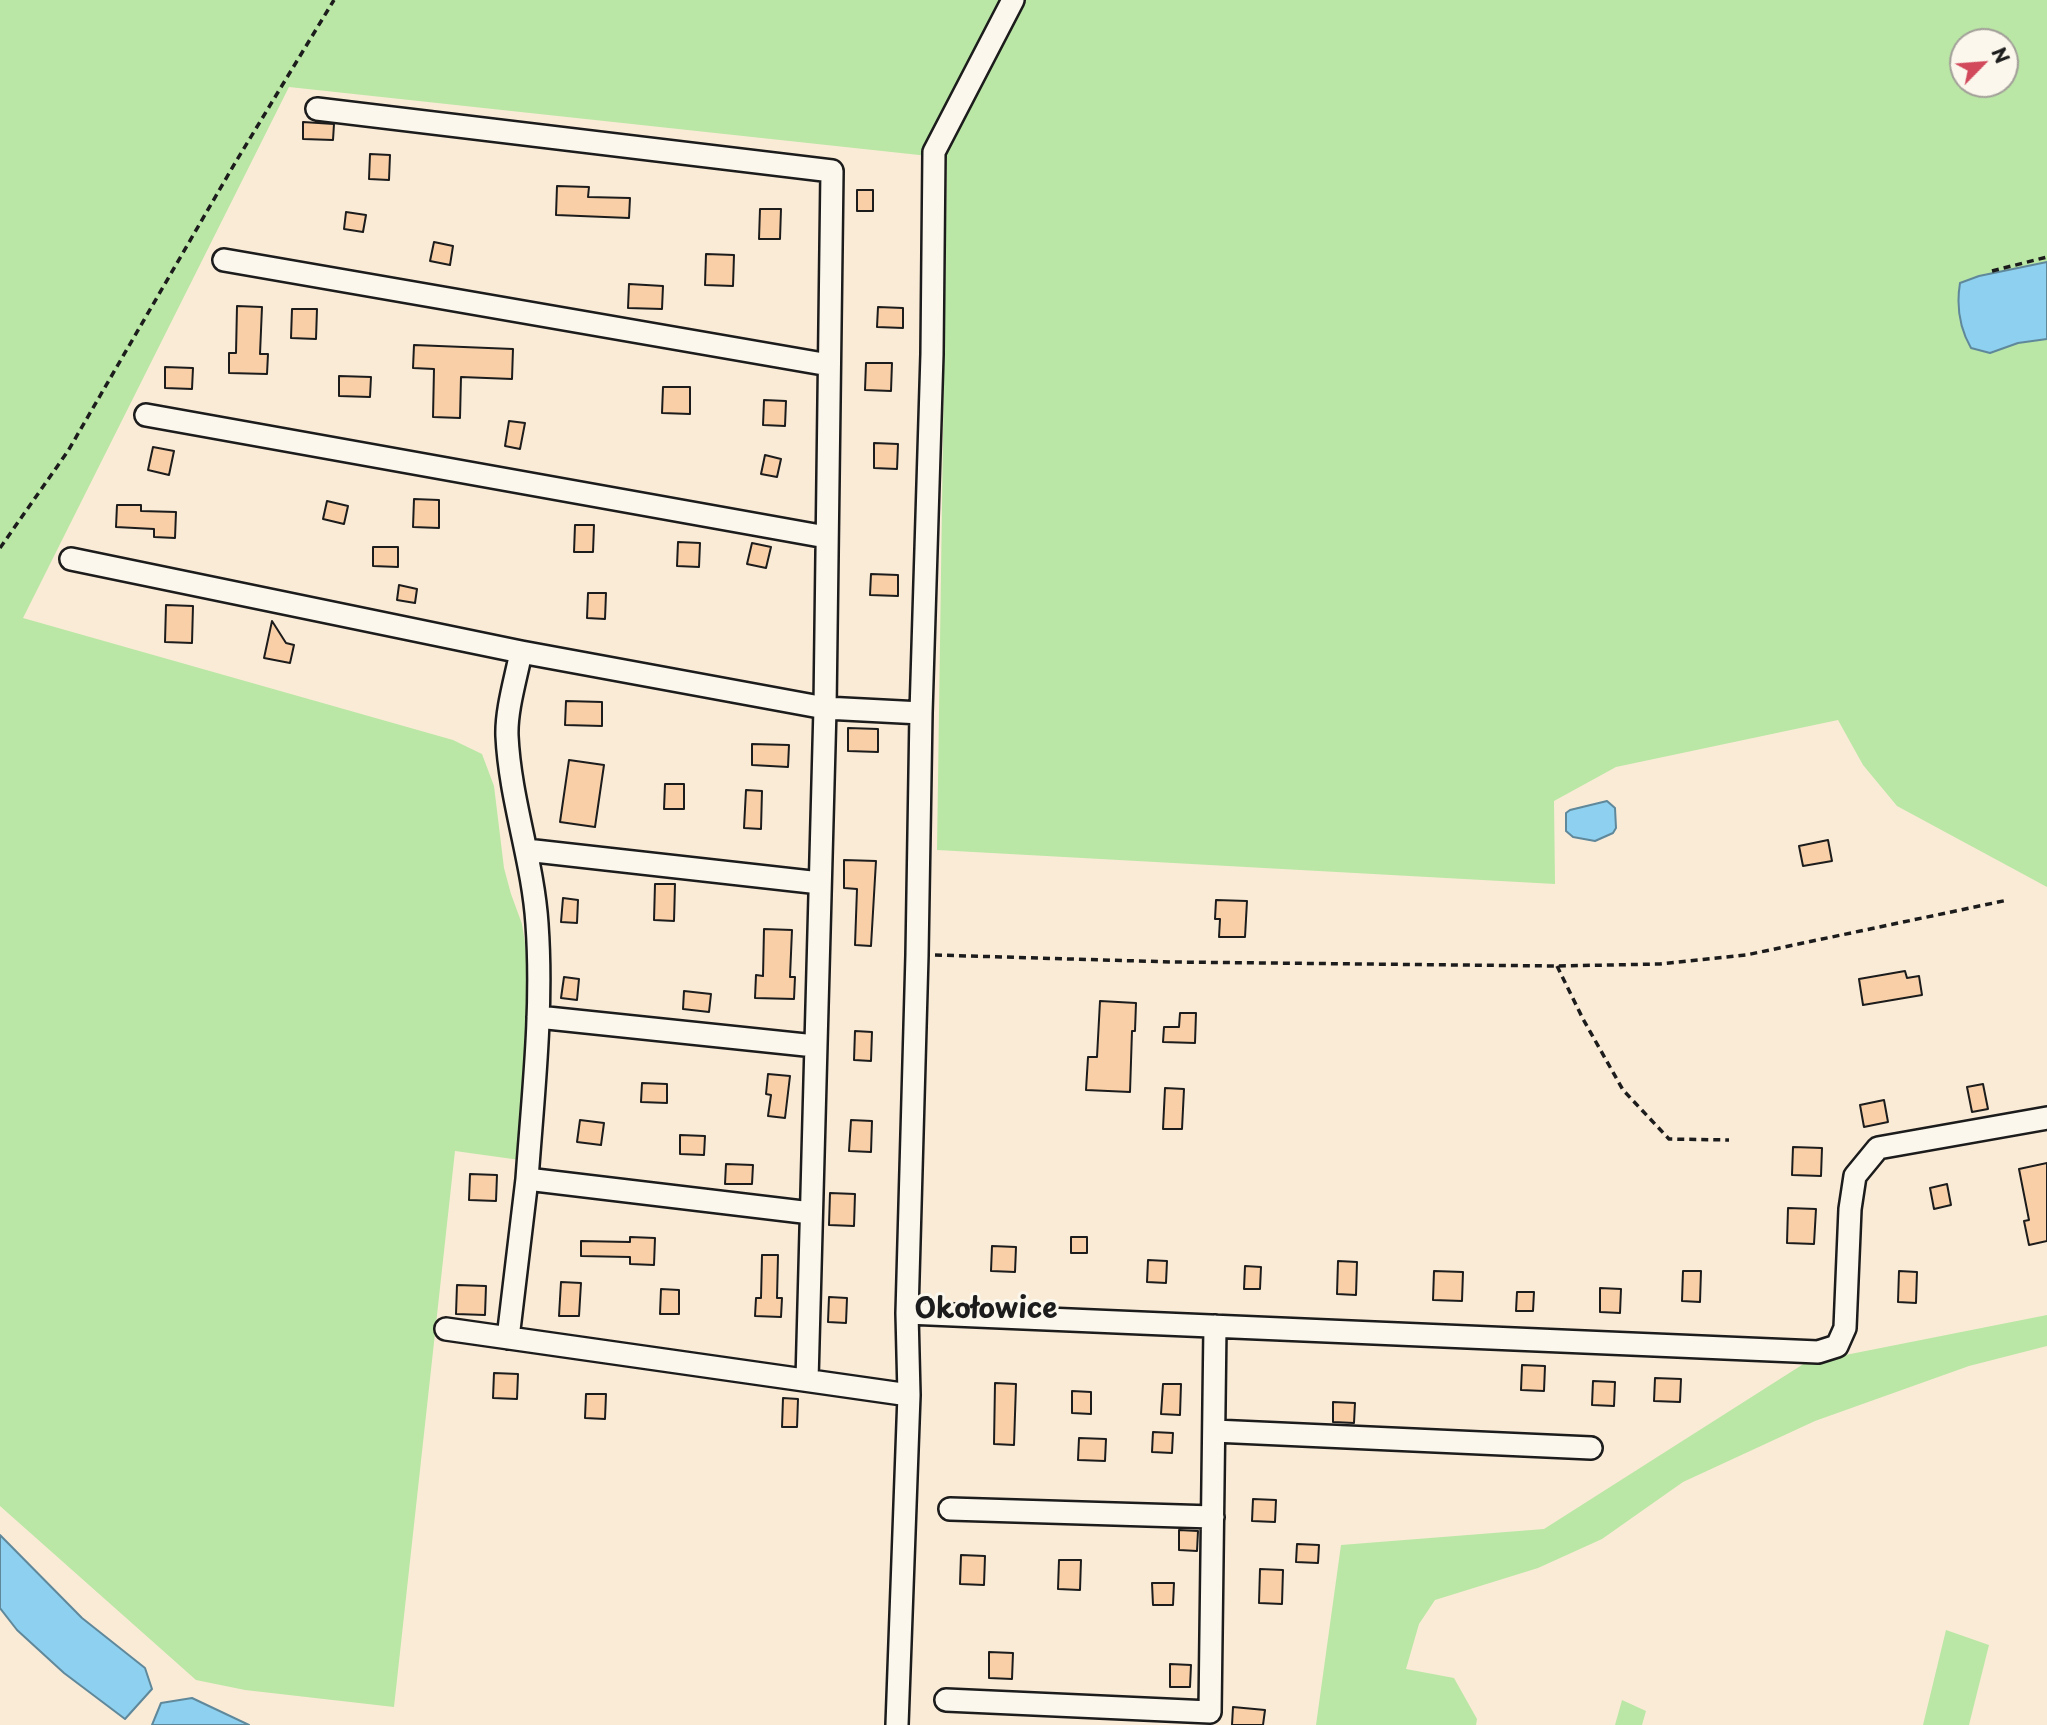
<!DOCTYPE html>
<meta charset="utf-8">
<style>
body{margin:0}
#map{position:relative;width:2047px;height:1725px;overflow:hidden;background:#faebd7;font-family:"Playpen Sans",sans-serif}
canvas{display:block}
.north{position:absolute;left:1949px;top:28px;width:70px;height:70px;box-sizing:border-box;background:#fbf7ec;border:2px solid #a29f99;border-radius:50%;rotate:65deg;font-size:19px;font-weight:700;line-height:28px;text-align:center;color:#1c1c1c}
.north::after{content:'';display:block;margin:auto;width:24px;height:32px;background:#d1495b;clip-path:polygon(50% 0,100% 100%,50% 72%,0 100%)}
</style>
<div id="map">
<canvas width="2047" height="1725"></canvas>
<div class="north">N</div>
</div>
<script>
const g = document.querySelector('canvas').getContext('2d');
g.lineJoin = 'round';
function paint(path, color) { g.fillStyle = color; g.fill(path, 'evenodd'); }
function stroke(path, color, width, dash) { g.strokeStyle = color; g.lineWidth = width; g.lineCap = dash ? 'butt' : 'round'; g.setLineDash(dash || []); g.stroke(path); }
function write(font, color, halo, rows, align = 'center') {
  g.font = font + ' "Playpen Sans",sans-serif'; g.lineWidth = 6; g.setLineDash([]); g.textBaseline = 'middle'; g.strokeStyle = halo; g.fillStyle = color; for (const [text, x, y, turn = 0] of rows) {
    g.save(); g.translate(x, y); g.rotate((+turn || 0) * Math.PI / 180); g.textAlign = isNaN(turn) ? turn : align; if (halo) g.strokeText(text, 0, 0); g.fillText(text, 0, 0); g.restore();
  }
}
const green = new Path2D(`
 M0 0H2047V887L1897 806 1863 765 1838 720 1616 767 1554 801 1555 884 937 850 947 158 289 87 23 618 453 740 482 754 494 786 504 868 511 894 522 924 527 956 528 1046 520 1160 455 1151 394 1707 245 1690 196 1680 0 1506ZM1963 42H2005V84H1963Z
 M2047 1315V1346L1969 1366 1815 1421 1683 1482 1602 1539 1538 1568 1435 1600 1419 1624 1406 1669 1454 1678 1477 1719 1476 1725H1316L1341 1545 1544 1529 1805 1363Z
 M1946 1630 1989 1645 1969 1725H1923Z
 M1622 1700 1646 1711 1642 1725H1615Z`);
const water = new Path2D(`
 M2047 262V339L2018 343 1990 353 1971 348C1959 327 1956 307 1960 283L1979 276Z
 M1607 801 1615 808 1616 828 1613 833 1595 841 1573 837 1566 831V813L1570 810Z
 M0 1535 82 1618 145 1668 152 1689 125 1719 64 1673 17 1630 0 1608Z
 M192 1698 249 1725H152L161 1703Z`);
const building = new Path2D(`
 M303 122 334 124 333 140 303 139Z
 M370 154 390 155 389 180 369 179Z
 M557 186 589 187 588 197 630 198 629 218 556 215Z
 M857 190H873V211H857Z
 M760 209H781L780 239H759Z
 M346 212 366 215 363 232 344 229Z
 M434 242 453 246 450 265 430 261Z
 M706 254 734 255 733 286 705 285Z
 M629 284 663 286 662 309 628 308Z
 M237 306 262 307 260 354H268L267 374 229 373V353H236Z
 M878 307 903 308V328L877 327Z
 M292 309H317L316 339 291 338Z
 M414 345 513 349 512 379 461 377 460 418 433 417 434 369 413 368Z
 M866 363H892L891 391 865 390Z
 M165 367 193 368 192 389 165 388Z
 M339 376 371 377 370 397 339 396Z
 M663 387H690V414L662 413Z
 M764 400 786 401 785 426 763 425Z
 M509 421 525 423 520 449 505 446Z
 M874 443 898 444 897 469 874 468Z
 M153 447 174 451 169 475 148 470Z
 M765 455 781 459 777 477 761 474Z
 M414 499 439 500V528L413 527Z
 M327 501 348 506 344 524 323 519Z
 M117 505H141V511L176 512 175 538 154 537V529L116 527Z
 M575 525H594L593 552H574Z
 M678 542 700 543 699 567 677 566Z
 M752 543 771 547 766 568 747 564Z
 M373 547H398V567L373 566Z
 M871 574 898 575V596L870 595Z
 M399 585 417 589 415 603 397 600Z
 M588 593H606L605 619 587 618Z
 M166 605 193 606 192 643 165 642Z
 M272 621 286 643 294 645 290 663 264 658Z
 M566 701 602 702V726L565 725Z
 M848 728 878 729V752L848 751Z
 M752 744 789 745 788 767 752 765Z
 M569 760 604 765 595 827 560 822Z
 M665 784H684V809H664Z
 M746 790 762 791 761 829 744 828Z
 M1828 840 1832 861 1803 866 1799 846Z
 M844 860 876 861 871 946 855 945 857 889 844 888Z
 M655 884H675L674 921 654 920Z
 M563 898 578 900 577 923 561 922Z
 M1216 900 1247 901 1245 937H1219L1220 919H1215Z
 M764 929 792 930 790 977H795L794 999 755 998 756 975 763 976Z
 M1905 971 1907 978 1919 976 1922 995 1863 1005 1859 979Z
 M564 977 579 979 577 1000 561 998Z
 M684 991 711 994 709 1012 683 1009Z
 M1100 1001 1136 1003 1135 1031H1132L1130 1092 1086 1090 1088 1057H1097Z
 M1180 1013H1196L1195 1043 1163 1042 1164 1027H1179Z
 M855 1031 872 1032 871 1061 854 1060Z
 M768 1074 790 1076 785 1118 768 1116 771 1095 766 1094Z
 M642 1083 667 1084V1103L641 1102Z
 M1983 1084 1988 1109 1972 1112 1967 1087Z
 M1165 1088 1184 1089 1182 1129H1163Z
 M1884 1100 1888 1122 1864 1127 1860 1105Z
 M580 1120 604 1123 601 1145 577 1142Z
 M851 1120 872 1121 871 1152 849 1151Z
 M680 1135 705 1136 704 1155 680 1154Z
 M1793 1147 1822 1148 1821 1176 1792 1175Z
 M2047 1163V1241L2029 1245 2024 1221 2029 1220 2019 1169Z
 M726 1164 753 1165 752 1184H725Z
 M470 1174 497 1175 496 1201 469 1200Z
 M1947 1184 1951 1205 1934 1209 1930 1188Z
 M830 1193 855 1194 854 1226 829 1225Z
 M1788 1208 1816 1209 1814 1244 1787 1243Z
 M630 1237 655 1238 654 1265 630 1264V1257L581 1256V1241L630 1242Z
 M1071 1237H1087V1253H1071Z
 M992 1246 1016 1247 1015 1272 991 1271Z
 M762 1255H778L777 1298H782L781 1317 755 1316 756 1298H761Z
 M1148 1260 1167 1261 1166 1283 1147 1282Z
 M1338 1261 1357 1262 1356 1295 1337 1294Z
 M1245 1266 1261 1267 1260 1289H1244Z
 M1434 1271 1463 1272 1462 1301 1433 1300Z
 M1683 1271H1701L1700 1302 1682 1301Z
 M1899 1271 1917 1272 1916 1303 1898 1302Z
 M561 1282 581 1283 579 1316H559Z
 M457 1285 486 1286 485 1315 456 1314Z
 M1600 1288 1621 1289 1620 1313 1600 1312Z
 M661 1289 679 1290V1314H660Z
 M1517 1292H1534L1533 1311H1516Z
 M829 1297 847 1298 846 1323 828 1322Z
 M1522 1365 1545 1366 1544 1391 1521 1390Z
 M494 1373 518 1374 517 1399 493 1398Z
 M1655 1378 1681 1379 1680 1402 1654 1401Z
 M1593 1381 1615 1382 1614 1406 1592 1405Z
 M995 1383 1016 1384 1014 1445 994 1444Z
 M1163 1384H1181L1180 1415 1161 1414Z
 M1072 1391 1091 1392V1414L1072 1413Z
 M586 1394H606L605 1419 585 1418Z
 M783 1398 798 1399 797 1427H782Z
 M1333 1402 1355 1403 1354 1423 1333 1422Z
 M1153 1432 1173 1433 1172 1453 1152 1452Z
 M1079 1438 1106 1439 1105 1461 1078 1460Z
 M1253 1499 1276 1500 1275 1522 1252 1521Z
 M1179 1530 1198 1531 1197 1551 1179 1550Z
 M1297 1544 1319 1545 1318 1563 1296 1562Z
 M961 1555 985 1556 984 1585 960 1584Z
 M1059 1560H1081L1080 1590 1058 1589Z
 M1260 1569 1283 1570 1282 1604 1259 1603Z
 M1152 1583H1174L1173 1605H1153Z
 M989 1652 1013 1653 1012 1679 989 1678Z
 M1170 1664 1191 1665 1190 1687H1170Z
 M1233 1707 1265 1710 1263 1725H1232Z`);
const path = new Path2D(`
 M1992 271 2047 257
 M0 548 68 451 235 163 334 0
 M935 955 1173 962 1557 966 1660 964 1746 955 2008 900
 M1557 966 1583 1019 1623 1090 1669 1139 1729 1140`);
const minor = new Path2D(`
 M317 109 832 171 825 708 807 1380
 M224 260 829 365
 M146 415 826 537
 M71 559 521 652 825 708 921 713
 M521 652C516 678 506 710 507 736 510 800 533 861 537 924 543 1009 533 1095 527 1179
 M526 850 820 883
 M538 1017 815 1046
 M907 1313 1818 1352 1837 1346 1845 1328 1850 1209 1855 1176 1878 1148 2047 1118
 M446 1329 909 1395
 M508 1338 527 1179 811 1213
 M1214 1431 1591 1448
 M950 1509 1213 1517
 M946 1700 1210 1712 1215 1326
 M897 1725 909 1395 907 1313 917 955 921 713 932 354 934 152 1013 0`);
const quarterNames = [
 ["Okołowice",986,1310]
];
paint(green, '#bae7a5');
paint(water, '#8dd0ef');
stroke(water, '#60889b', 2);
paint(building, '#f8cfa7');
stroke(building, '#1c1c1c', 2);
stroke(minor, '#1c1c1c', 26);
stroke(path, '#1c1c1c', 3.5, [7, 5]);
stroke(minor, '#fbf7ec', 21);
write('bold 28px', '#1c1c1c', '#fbf7ec', quarterNames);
</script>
